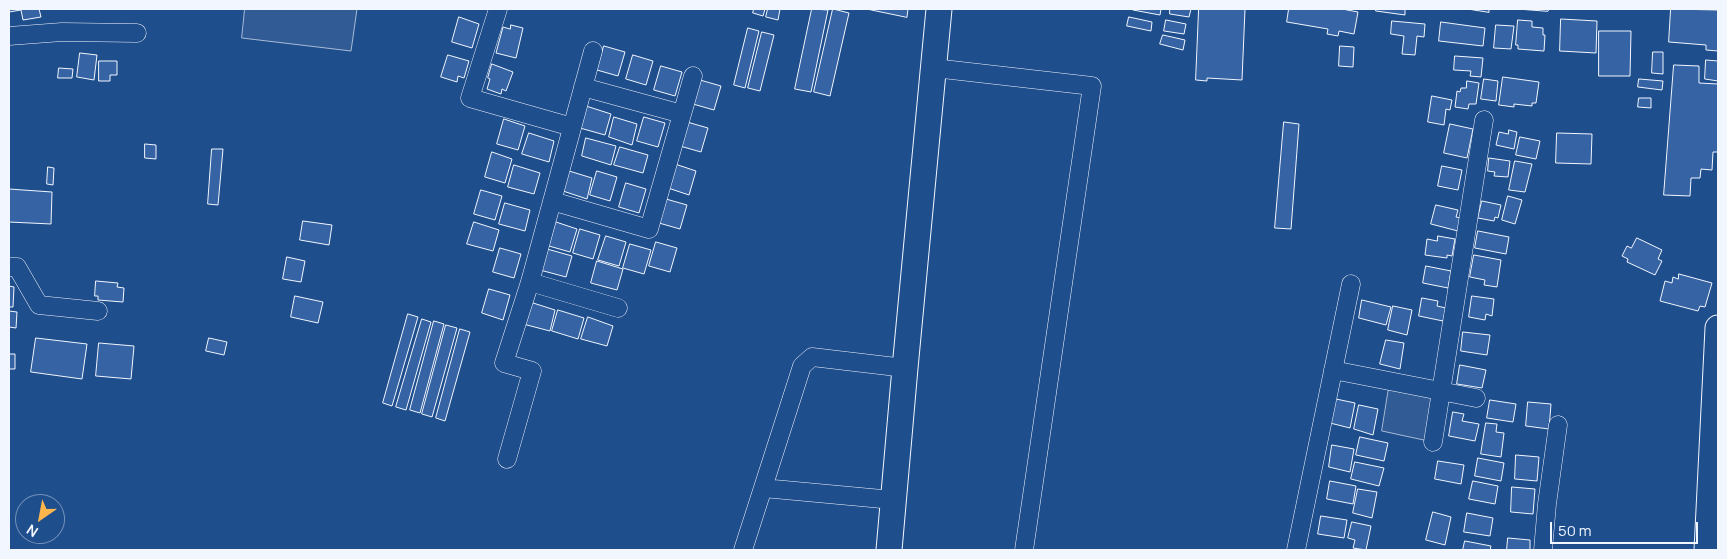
<!DOCTYPE html>
<style>
body{margin:0}
#map{position:relative;width:1727px;height:559px;overflow:hidden;background:#1f4e8c;font-family:Manrope,sans-serif}
canvas{display:block}
.frame{position:absolute;inset:0;border:10px solid #f2f6ff;pointer-events:none}
.north{position:absolute;left:15px;top:494px;width:50px;height:50px;box-sizing:border-box;background:#1f4e8c;border:1px solid #7391ba;border-radius:50%;rotate:213deg;font-size:14px;font-weight:700;line-height:20px;text-align:center;color:#f2f6ff}
.north::after{content:'';display:block;margin:auto;width:18px;height:22px;background:#ffb74d;clip-path:polygon(50% 0,100% 100%,50% 72%,0 100%)}
.scale{position:absolute;left:1550px;top:522px;width:148px;height:22px;box-sizing:border-box;border:2px solid #f2f6ff;border-top:0;padding-left:6px;font-size:15px;line-height:18px;white-space:nowrap;color:#f2f6ff;-webkit-text-stroke:4px #1f4e8c;paint-order:stroke}
</style>
<div id="map">
<canvas width="1727" height="559"></canvas>
<div class="frame"></div>
<div class="north">N</div>
<div class="scale">50 m</div>
</div>
<script>
const g = document.querySelector('canvas').getContext('2d');
g.lineJoin = 'round';
function paint(path, color) { g.fillStyle = color; g.fill(path, 'evenodd'); }
function stroke(path, color, width, dash) { g.strokeStyle = color; g.lineWidth = width; g.lineCap = dash ? 'butt' : 'round'; g.setLineDash(dash || []); g.stroke(path); }
const built = new Path2D(`
 M245 9H357L351 51 242 38Z
 M1390 381 1441 391 1433 442 1382 431Z`);
const building = new Path2D(`
 M9 9H39L41 17 23 20 21 10 9 12Z
 M754 9H765L763 16 753 13Z
 M768 9H780L778 20 766 17Z
 M812 9 828 10 811 92 795 89Z
 M833 9 849 13 830 96 814 92Z
 M867 9H908L907 17Z
 M1133 9H1161L1160 15 1133 10Z
 M1170 9H1191L1189 17 1170 14Z
 M1199 9H1245L1242 80 1207 78V81L1196 80Z
 M1289 9H1342L1358 12 1354 34 1339 31 1338 36 1327 34 1328 29 1287 22Z
 M1376 9H1405V15L1376 11Z
 M1468 9H1489V12Z
 M1518 9H1549L1548 11Z
 M1671 9 1718 10V51L1706 50V45L1669 42Z
 M459 17 479 24 472 48 452 42Z
 M1129 17 1152 22 1151 31 1127 26Z
 M1561 19 1597 21 1596 53 1560 51Z
 M1166 20 1186 24 1184 34 1164 31Z
 M1518 20 1532 21V27L1543 28V35H1545L1544 51 1518 49V45H1516Z
 M1392 21 1425 24 1424 37 1417 36 1415 55 1402 54 1404 36 1391 34Z
 M1441 22 1485 28 1483 46 1439 41Z
 M511 25 523 28 516 58 496 53 503 27 510 29Z
 M1496 25 1514 26 1511 49 1494 48Z
 M748 28 759 31 745 88 734 85Z
 M1599 31H1631L1630 76H1599Z
 M762 32 774 35 760 91 748 88Z
 M1163 35 1185 40 1183 50 1160 44Z
 M604 46 625 52 618 76 597 70Z
 M1340 46 1354 47 1353 67 1339 66Z
 M1653 52H1663V74L1652 73Z
 M80 53 97 55 94 80 77 77Z
 M448 55 469 61 464 78 458 76 457 82 441 77Z
 M633 55 653 61 646 85 626 79Z
 M1455 56 1483 58 1481 77 1470 76 1471 71 1454 70Z
 M1706 60 1718 61V81L1705 79Z
 M99 61H117V75H110V81H99Z
 M492 64 513 72 506 91 502 89 501 94 487 89 490 79 488 78Z
 M1674 65 1699 66V83L1718 84V152H1713L1712 170 1701 169 1700 178H1691L1690 196 1664 195Z
 M661 66 682 72 675 96 654 90Z
 M59 68 73 69 72 78H58Z
 M1503 77 1539 82 1536 103H1532V106L1514 104V107L1499 105Z
 M1484 79 1498 81 1496 101 1481 99Z
 M1639 79 1663 81 1662 90 1638 87Z
 M700 80 721 86 714 110 693 104Z
 M1467 81 1479 83 1476 104H1469L1468 109 1455 107 1457 91 1460 92 1461 88H1466Z
 M1432 96 1452 100 1450 110 1446 109 1444 125 1428 122Z
 M1639 98H1651V108L1638 107Z
 M586 106 611 114 605 135 580 128Z
 M614 117 637 124 632 145 609 137Z
 M644 117 665 123 658 147 637 141Z
 M504 119 525 126 518 150 497 144Z
 M687 122 708 128 701 152 680 146Z
 M1284 122 1299 124 1291 229 1275 228Z
 M1450 124 1473 129 1467 158 1444 153Z
 M1509 130 1517 132 1514 149 1496 145 1499 132 1508 134Z
 M529 133 554 141 549 162 522 154Z
 M1557 133 1592 134 1591 164 1556 163Z
 M1520 137 1540 141 1536 159 1516 155Z
 M586 138 616 146 611 165 582 156Z
 M145 144 156 145V159L145 158Z
 M620 147 648 155 643 173 614 165Z
 M212 149H223L218 205 208 204Z
 M492 152 512 159 505 183 485 177Z
 M1489 158 1510 161 1508 177 1494 176 1495 172 1488 171Z
 M1515 161 1532 164 1525 192 1509 190Z
 M675 164 696 171 689 195 668 188Z
 M514 165 540 173 534 194 508 187Z
 M1442 166 1462 170 1458 190 1438 186Z
 M48 167 54 168 53 185 47 184Z
 M569 171 592 178 587 199 563 191Z
 M597 171 617 177 610 201 590 195Z
 M626 183 646 189 639 213 619 207Z
 M9 189 52 192 51 224 9 222Z
 M481 190 502 196 495 220 474 214Z
 M1508 196 1522 200 1515 224 1502 220Z
 M666 199 687 205 680 229 659 223Z
 M1482 201 1501 205 1498 218 1495 217 1494 221 1478 218Z
 M505 203 530 210 525 231 499 224Z
 M1436 205 1458 210 1456 217 1461 218 1458 231 1431 224Z
 M303 221 332 225 329 245 300 240Z
 M474 222 499 230 493 251 467 244Z
 M556 222 577 229 570 252 549 246Z
 M580 229 600 235 593 259 573 253Z
 M1478 231 1509 237 1506 254 1475 248Z
 M606 236 626 242 619 266 598 260Z
 M1438 236 1455 239 1452 256 1447 255V258L1425 255 1427 239 1437 241Z
 M1637 238 1662 250 1658 259 1662 261 1655 275 1627 262 1628 259 1622 256 1627 246 1631 248Z
 M656 242 677 248 670 272 649 266Z
 M630 244 651 250 644 274 623 268Z
 M500 248 521 254 514 278 493 272Z
 M547 249 572 256 566 277 540 270Z
 M1474 255 1501 260 1497 287 1484 285 1485 280 1470 277Z
 M287 257 305 261 301 282 283 279Z
 M597 261 623 269 617 290 591 283Z
 M1426 266 1451 271 1448 288 1423 283Z
 M1679 274 1712 283 1705 307 1700 306 1698 311 1660 301 1665 281 1672 283 1673 277 1678 279Z
 M96 281 118 283 117 287 124 288 123 302 98 300V296H95Z
 M9 286 14 287 13 307H9Z
 M489 289 510 295 503 320 482 313Z
 M295 296 323 302 318 323 291 317Z
 M1472 296 1494 299 1492 316 1486 314 1485 320 1469 317Z
 M1422 298 1438 301 1437 306 1446 308 1443 321 1419 316Z
 M1362 300 1391 307 1386 325 1359 318Z
 M530 302 555 310 550 331 523 324Z
 M1393 306 1412 310 1407 335 1388 330Z
 M558 310 584 318 578 339 552 331Z
 M9 311 17 312 16 328 9 327Z
 M408 314 418 317 392 406 383 403Z
 M588 317 613 326 607 346 581 339Z
 M422 319 431 322 406 410 396 407Z
 M434 321 444 324 420 413 410 410Z
 M446 325 457 328 432 417 422 414Z
 M460 329 470 332 445 421 436 418Z
 M1463 332 1490 335 1487 355 1461 351Z
 M36 338 87 344 82 379 31 372Z
 M209 338 227 342 224 355 206 351Z
 M1386 340 1404 343 1400 369 1380 364Z
 M99 343 134 346 131 379 96 376Z
 M9 354H15V369H9Z
 M1460 365 1486 370 1482 388 1457 384Z
 M1336 399 1355 403 1350 428 1330 423Z
 M1490 400 1516 404 1513 422 1487 418Z
 M1528 402 1551 404 1549 429 1526 426Z
 M1359 405 1378 409 1373 435 1354 429Z
 M1453 412 1464 414 1462 421 1479 424 1475 441 1449 436Z
 M1486 423 1497 424 1496 432 1504 433 1501 457 1481 454Z
 M1360 437 1388 443 1384 461 1356 455Z
 M1332 445 1354 449 1350 472 1329 467Z
 M1516 455 1539 457 1537 481 1515 479Z
 M1478 458 1504 463 1501 481 1475 476Z
 M1438 461 1464 465 1461 484 1435 479Z
 M1355 462 1384 468 1379 486 1351 479Z
 M1330 481 1356 486 1353 504 1327 499Z
 M1473 481 1498 486 1495 504 1469 499Z
 M1512 487 1535 489 1533 514 1511 512Z
 M1358 489 1377 492 1372 518 1353 513Z
 M1433 512 1451 517 1445 545 1426 540Z
 M1467 513 1493 518 1490 536 1464 532Z
 M1321 516 1347 520 1344 538 1318 534Z
 M1352 522 1371 526 1366 550 1353 548 1355 540 1348 538Z
 M1508 538 1530 540V550H1507Z
 M1465 541 1491 546 1490 550H1463Z`);
const street = new Path2D(`
 M498 9 470 98 572 127
 M9 36 62 32 137 33
 M934 68 1092 86 1024 550
 M583 87 682 114
 M552 201 649 229 693 76
 M9 267H17L39 305 98 311
 M530 282 618 308
 M1333 370 1476 398
 M1433 442 1484 120
 M507 459 532 371 504 363 530 282 593 51
 M763 488 893 500
 M743 550 802 366 812 357 905 368
 M1296 550 1351 284
 M1543 550 1547 504 1558 425`);
const secondary = new Path2D(`
 M889 550 905 368 939 9
 M1707 550 1718 328`);
paint(built, '#305b95');
stroke(built, '#a8bbd7', 1);
paint(building, '#3563a3');
stroke(building, '#f2f6ff', 1);
stroke(street, '#f2f6ff', 19);
stroke(secondary, '#f2f6ff', 27);
stroke(street, '#1f4e8c', 18);
stroke(secondary, '#1f4e8c', 25);
</script>
